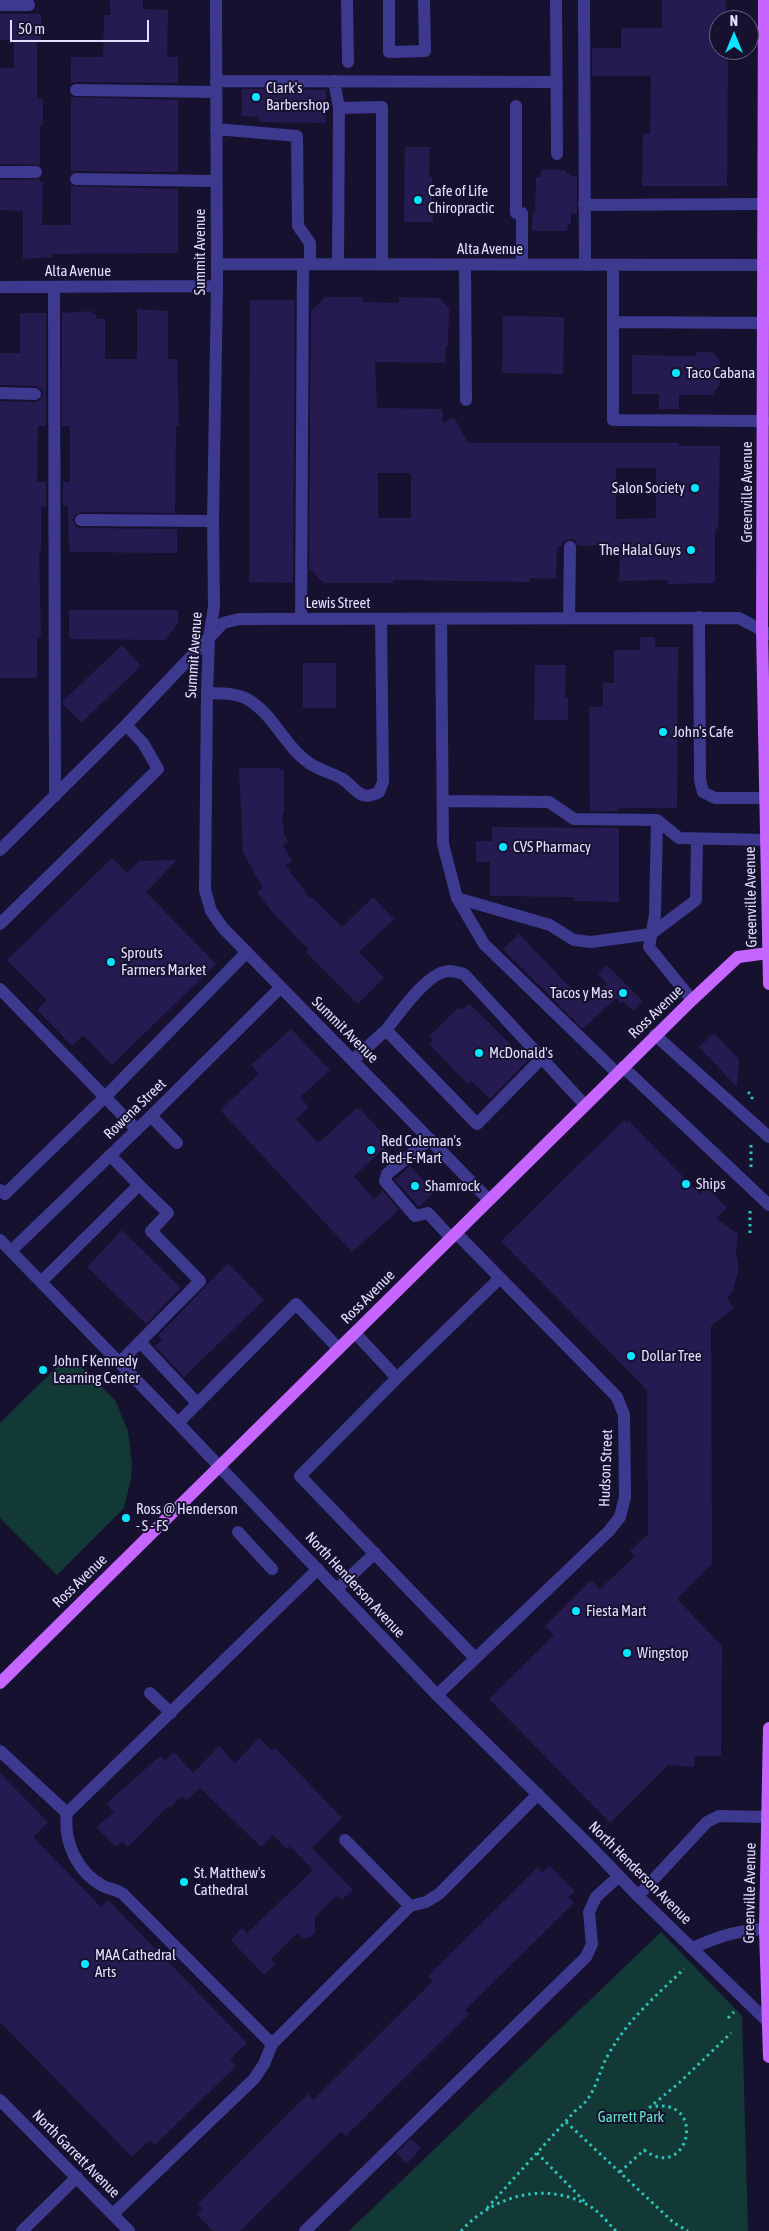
<!DOCTYPE html>
<style>
body{margin:0}
#map{position:relative;width:769px;height:2231px;overflow:hidden;background:#16112e;font-family:"Asap Condensed",sans-serif}
canvas{display:block}
.north{position:absolute;left:709px;top:10px;width:50px;height:50px;box-sizing:border-box;background:#16112e;border:1px solid #686382;border-radius:50%;rotate:0deg;font-size:14px;font-weight:700;line-height:20px;text-align:center;color:#e2deff}
.north::after{content:'';display:block;margin:auto;width:18px;height:22px;background:#0ae6ff;clip-path:polygon(50% 0,100% 100%,50% 72%,0 100%)}
.scale{position:absolute;left:10px;top:20px;width:139px;height:22px;box-sizing:border-box;border:2px solid #e2deff;border-top:0;padding-left:6px;font-size:15px;line-height:18px;white-space:nowrap;color:#e2deff;-webkit-text-stroke:4px #16112e;paint-order:stroke}
</style>
<div id="map">
<canvas width="769" height="2231"></canvas>
<div class="north">N</div>
<div class="scale">50 m</div>
</div>
<script>
const g = document.querySelector('canvas').getContext('2d');
g.lineJoin = 'round';
function paint(path, color) { g.fillStyle = color; g.fill(path, 'evenodd'); }
function stroke(path, color, width, dash) { g.strokeStyle = color; g.lineWidth = width; g.lineCap = dash ? 'butt' : 'round'; g.setLineDash(dash || []); g.stroke(path); }
function write(font, color, halo, rows, align = 'center') {
  g.font = font + ' "Asap Condensed",sans-serif'; g.lineWidth = 4; g.setLineDash([]); g.textBaseline = 'middle'; g.strokeStyle = halo; g.fillStyle = color; for (const [text, x, y, turn = 0] of rows) {
    g.save(); g.translate(x, y); g.rotate((+turn || 0) * Math.PI / 180); g.textAlign = isNaN(turn) ? turn : align; if (halo) g.strokeText(text, 0, 0); g.fillText(text, 0, 0); g.restore();
  }
}
const green = new Path2D(`
 M69 1355 115 1400 128 1431 132 1464 131 1479 124 1508 57 1575 0 1518V1423Z
 M661 1932 742 2016 748 2231H349Z`);
const building = new Path2D(`
 M110 0H143V9L168 10 167 57H178V83L76 82 71 83V57H103L104 15H110Z
 M662 0H726L725 20H719V50H728L727 186H642L643 134H650L651 76H592V48H621V28H662Z
 M0 14H41V40H37V99H43V125H40V165L0 164V68H14V40H0Z
 M242 89 326 90V123L259 122V117L242 116Z
 M71 97 178 100V172L76 171 71 172Z
 M405 147H430L429 177H432L433 222H404Z
 M541 169 566 170V173H571V176H577V213H571V224H568L567 231H532L533 212H535L536 177H541Z
 M40 179V182H43L42 225H71V186L178 189V253L52 254V257L23 259V211L0 210V180Z
 M325 297H363V302L399 303V297L439 298 449 308 448 346H446L445 363 375 362 377 408 442 409 443 423 454 417 468 443H679V446H720L718 529H715V583L668 584V580L619 581 620 552H612V545L578 546 575 540 570 539 563 542 562 547H557L556 579 530 578V582L393 580V583H324L309 568 311 311ZM616 468H656V518L616 519ZM378 473H411V518H378Z
 M250 300H295L293 583 249 582Z
 M137 309 168 311V359H177L178 397 179 426H176L175 513 81 512 74 516 73 520 76 527 81 528 175 529 177 530V553L70 552 69 550 68 506H63V482H70V426H62V313L92 311V314H96L97 319H105V359H137Z
 M20 313H46V426H38L37 482H46V507H41V550H39L41 637H37V678H0V401L35 402 39 401 43 395 42 390 36 386 0 385V353H20Z
 M503 316 564 317 563 374 502 373Z
 M698 352H712L720 361V385L712 395H679V409H659V394H632V355L694 356Z
 M69 610H178V622L166 640 69 639Z
 M640 637H655V647H678L677 808H619V811H590L589 707H603V683H614V650H640Z
 M122 645 141 666 81 723 63 704V701Z
 M303 663H336V708H303Z
 M535 665H566L565 698H568V720H534Z
 M239 768H279V770H284V814H282L284 834 288 842 283 845 292 861 285 865 310 898 312 897 342 927 373 897 394 919 359 952 384 978 358 1004 306 952 309 950 273 913 257 892 263 888 243 853Z
 M492 827 619 828V902L574 901V897L490 896V862H476V841H492Z
 M112 858 127 873 139 861 177 860 146 892 216 964 112 1065 83 1035 72 1046 37 1010 47 1000 7 960Z
 M519 934 586 1004 607 984 598 974 607 965 643 1001 633 1011 623 1001 621 1003 616 998 583 1029 503 949Z
 M469 1003 527 1061 490 1099 471 1081 468 1084 429 1044 433 1040 429 1037 459 1007 462 1010Z
 M291 1029 330 1070 300 1097 309 1107 296 1119 318 1143 358 1107 391 1142 354 1176 374 1199 383 1191 399 1210 352 1252 220 1110 259 1074 251 1065Z
 M714 1033 739 1059 737 1087 699 1047Z
 M624 1120 627 1123 629 1121 700 1194 707 1187 727 1208 716 1218 738 1234 736 1255 738 1260V1272L733 1291 727 1298 734 1308 711 1326 712 1564 677 1599 722 1646 721 1756H695L694 1767 668 1765 610 1823 489 1699 554 1635 545 1626 591 1580 600 1589 635 1556 630 1551 648 1534 647 1390 501 1241Z
 M410 1166 435 1192 419 1207 395 1180Z
 M122 1230 181 1288 146 1324 87 1267Z
 M228 1263 264 1300 184 1377 155 1346 162 1340 158 1336Z
 M259 1738 272 1751 275 1748 342 1818 312 1848 353 1890 342 1900 337 1895 315 1917V1933L309 1938H303L297 1933 271 1959 275 1964 264 1975 231 1940 242 1928 247 1933 313 1870 290 1846 287 1849 273 1835 261 1847 200 1788 186 1800 182 1796 170 1808 168 1806 128 1847 122 1841 116 1847 96 1827 114 1812 107 1803 160 1756 165 1760 174 1752 193 1773 219 1746 235 1763Z
 M0 1773 48 1822 33 1837 101 1907 108 1900 247 2043 230 2059 236 2066 155 2145 150 2140 132 2157 0 2022Z
 M550 1866 575 1891 568 1897 574 1903 465 2010 469 2014 346 2136 341 2131 240 2231H213L196 2214 202 2209 198 2204 308 2094 313 2100 433 1981 428 1976 538 1867 543 1872Z
 M411 2139 421 2148 407 2164 396 2153Z`);
const path = new Path2D(`
 M748 1092 752 1096V1102
 M751 1167V1141
 M750 1233V1209
 M728 2018 734 2012
 M566 2122 674 2223 688 2231
 M537 2153 586 2203
 M620 2172 644 2150C689 2184 709 2095 650 2107L679 2083 731 2033
 M487 2208 575 2111C593 2099 596 2082 604 2063 608 2054 614 2045 620 2036 638 2011 662 1990 684 1969
 M461 2231C493 2196 544 2181 588 2205 599 2211 607 2222 616 2231`);
const minor = new Path2D(`
 M216 0 217 286 213 521 214 607 209 637 207 693 205 890 211 911 223 928 489 1200
 M347 0 348 62
 M389 0V52L425 51 424 0
 M556 0 557 154
 M584 0 585 265
 M0 5H29
 M216 81 557 82
 M334 81 339 108 338 264
 M76 90 216 92
 M516 106V213H522V265
 M339 108 382 107V264
 M216 129 297 136 298 226 310 243V264
 M0 172H36
 M76 179 216 181
 M584 205 763 204
 M217 264 764 265
 M465 265 466 400
 M613 265V420L764 421
 M0 287 217 286
 M54 287 55 796
 M613 322 764 323
 M0 393 35 394
 M81 520 213 521
 M699 617 700 780 703 792 715 798H769
 M569 618 570 547
 M301 619 303 264
 M441 619 443 844 457 898 484 944 617 1073
 M207 693C223 694 238 692 252 702 275 718 286 747 309 763 319 770 331 773 341 778 356 787 359 803 379 792L383 782 381 619
 M443 801 549 802 574 819 657 820 679 838 766 840
 M657 820 655 915 649 947 692 1000
 M0 850 126 725 223 623 239 619 739 618 769 634
 M457 898 550 925 574 940 591 942 651 934 696 900 697 839
 M0 924 158 769 143 743 126 725
 M0 989 137 1130
 M655 1035 769 1137
 M542 1058 477 1124 386 1030C399 1014 427 972 449 971 454 971 460 973 464 974L584 1104
 M353 1060 386 1030
 M623 1067 769 1205
 M151 1116 177 1143
 M430 1139 387 1174 385 1181 415 1216 428 1213 451 1238
 M0 1190 5 1194 106 1096 246 953
 M0 1240 178 1423 437 1695 592 1848 638 1896 767 2021
 M11 1251 151 1116 280 988
 M41 1282 139 1185 110 1155
 M355 1333 397 1378 499 1279
 M140 1342 197 1403
 M120 1362 200 1281 151 1231 168 1213 139 1185
 M397 1378 300 1476 475 1658
 M178 1423 296 1304 339 1349
 M238 1532 272 1569
 M337 1589 375 1553
 M150 1693 171 1713
 M437 1695 609 1531 620 1517 625 1497 624 1415 617 1397 456 1233
 M0 1751 67 1813
 M345 1840 410 1906
 M638 1896 707 1822 719 1816 768 1817
 M693 1948C718 1936 741 1929 769 1929
 M272 2044 410 1906 426 1902 439 1894 538 1794
 M0 2100 129 2231
 M113 2214 254 2079 264 2064 272 2044 123 1894C117 1890 111 1889 105 1887 78 1874 63 1842 67 1813L318 1569
 M22 2231 77 2177
 M305 2231 586 1957 592 1944 589 1912 596 1897 619 1876`);
const major = new Path2D(`
 M764 0 762 630 769 984
 M0 1683 692 1000 738 957 768 953
 M769 1728 765 1929 769 2057`);
const markers = [
 [256,97,5,"#0ae6ff"],
 [418,200,5,"#0ae6ff"],
 [676,373,5,"#0ae6ff"],
 [695,488,5,"#0ae6ff"],
 [691,550,5,"#0ae6ff"],
 [663,732,5,"#0ae6ff"],
 [503,847,5,"#0ae6ff"],
 [111,962,5,"#0ae6ff"],
 [623,993,5,"#0ae6ff"],
 [479,1053,5,"#0ae6ff"],
 [371,1150,5,"#0ae6ff"],
 [686,1184,5,"#0ae6ff"],
 [415,1186,5,"#0ae6ff"],
 [631,1356,5,"#0ae6ff"],
 [43,1370,5,"#0ae6ff"],
 [126,1518,5,"#0ae6ff"],
 [576,1611,5,"#0ae6ff"],
 [627,1653,5,"#0ae6ff"],
 [184,1882,5,"#0ae6ff"],
 [85,1964,5,"#0ae6ff"]
];
const poiNames = [
 ["Clark's",266,88],
 ["Barbershop",266,105],
 ["Cafe of Life",428,191],
 ["Chiropractic",428,208],
 ["Taco Cabana",686,373],
 ["Salon Society",685,488,"right"],
 ["The Halal Guys",681,550,"right"],
 ["John's Cafe",673,732],
 ["CVS Pharmacy",513,847],
 ["Sprouts",121,953],
 ["Farmers Market",121,970],
 ["Tacos y Mas",613,993,"right"],
 ["McDonald's",489,1053],
 ["Red Coleman's",381,1141],
 ["Red-E-Mart",381,1158],
 ["Ships",696,1184],
 ["Shamrock",425,1186],
 ["Dollar Tree",641,1356],
 ["John F Kennedy",53,1361],
 ["Learning Center",53,1378],
 ["Ross @ Henderson",136,1509],
 ["- S - FS",136,1526],
 ["Fiesta Mart",586,1611],
 ["Wingstop",637,1653],
 ["St. Matthew's",194,1873],
 ["Cathedral",194,1890],
 ["MAA Cathedral",95,1955],
 ["Arts",95,1972]
];
const streetNames = [
 ["Alta Avenue",490,249],
 ["Summit Avenue",200,252,-90],
 ["Alta Avenue",78,271],
 ["Greenville Avenue",747,492,-90],
 ["Lewis Street",338,603],
 ["Summit Avenue",194,655,-86],
 ["Greenville Avenue",751,897,-91],
 ["Ross Avenue",656,1012,-44],
 ["Summit Avenue",345,1030,45],
 ["Rowena Street",135,1109,-44],
 ["Ross Avenue",368,1297,-45],
 ["Hudson Street",606,1468,-88],
 ["Ross Avenue",80,1581,-44],
 ["North Henderson Avenue",355,1585,47],
 ["North Henderson Avenue",640,1873,45],
 ["Greenville Avenue",750,1893,-89],
 ["North Garrett Avenue",76,2154,45]
];
const parkNames = [
 ["Garrett Park",631,2117]
];
paint(green, '#133937');
paint(building, '#261b50');
stroke(path, '#2bc6bd', 3, [2.5, 4]);
stroke(minor, '#3d398f', 12);
stroke(major, '#c665ff', 12);
for (const [x, y, r, color] of markers) { const dot = new Path2D(); dot.arc(x, y, r, 0, 2 * Math.PI); g.fillStyle = color; g.fill(dot); stroke(dot, '#16112e', 2); }
write('15px', '#e2deff', '#16112e', poiNames, 'left');
write('15px', '#e2deff', '#16112e', streetNames);
write('15px', '#62e7c6', '#16112e', parkNames);
</script>
